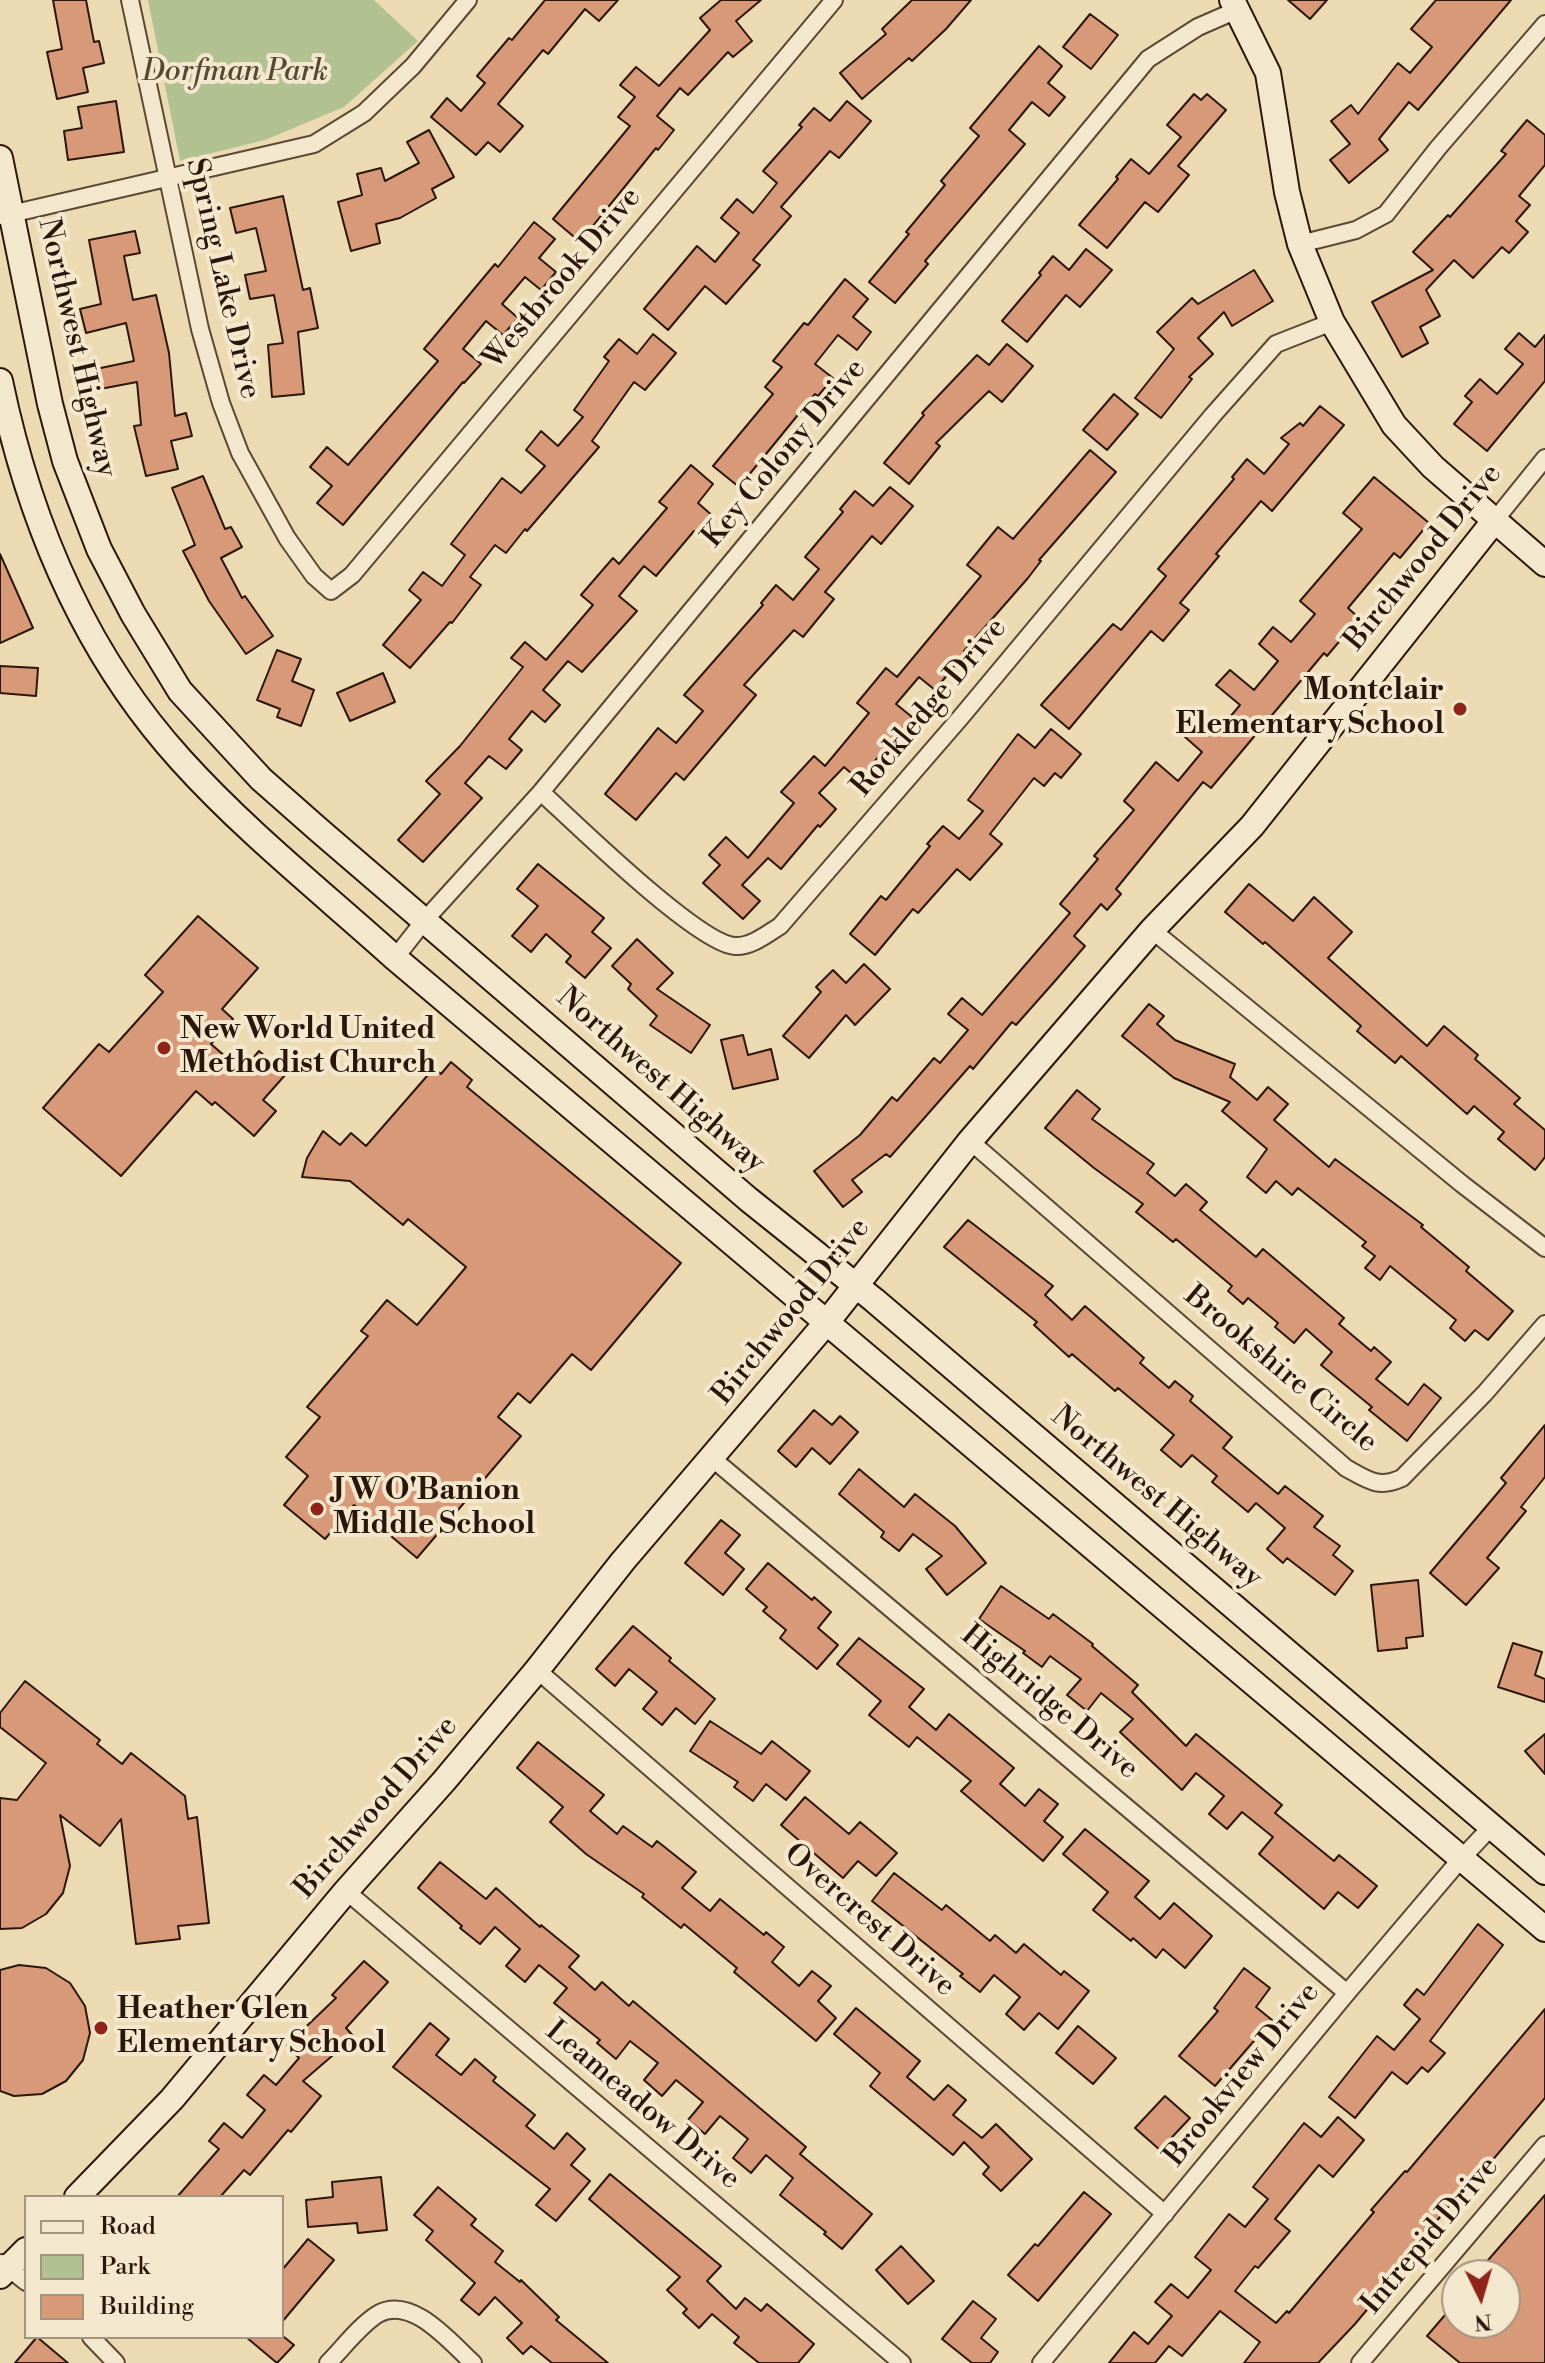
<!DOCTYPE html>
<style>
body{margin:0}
#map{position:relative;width:1545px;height:2363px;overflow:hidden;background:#ecdbb2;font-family:"Libre Bodoni",serif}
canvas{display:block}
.legend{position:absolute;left:24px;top:2195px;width:260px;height:144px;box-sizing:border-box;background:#f3e8cd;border:2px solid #a3947f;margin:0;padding:10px 14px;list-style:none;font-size:24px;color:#2b160b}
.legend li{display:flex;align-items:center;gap:16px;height:40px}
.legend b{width:40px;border:2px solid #a3947f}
.north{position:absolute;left:1441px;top:2259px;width:80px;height:80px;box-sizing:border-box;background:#f3e8cd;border:2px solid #a3947f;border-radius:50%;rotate:175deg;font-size:22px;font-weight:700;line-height:32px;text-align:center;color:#2b160b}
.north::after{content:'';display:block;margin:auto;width:28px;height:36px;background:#8f2418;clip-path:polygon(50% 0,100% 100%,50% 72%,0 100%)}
</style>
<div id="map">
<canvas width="1545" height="2363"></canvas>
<ul class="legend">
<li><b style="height:10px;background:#f3e8cd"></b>Road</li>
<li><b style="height:22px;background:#b2c191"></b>Park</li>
<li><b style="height:22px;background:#d89979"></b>Building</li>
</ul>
<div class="north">N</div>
</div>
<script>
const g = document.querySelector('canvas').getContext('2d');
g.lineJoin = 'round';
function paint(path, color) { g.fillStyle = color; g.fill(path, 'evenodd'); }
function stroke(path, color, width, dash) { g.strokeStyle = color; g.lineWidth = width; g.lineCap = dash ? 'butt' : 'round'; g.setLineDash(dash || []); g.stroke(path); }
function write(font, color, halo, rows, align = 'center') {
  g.font = font + ' "Libre Bodoni",serif'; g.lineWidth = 8; g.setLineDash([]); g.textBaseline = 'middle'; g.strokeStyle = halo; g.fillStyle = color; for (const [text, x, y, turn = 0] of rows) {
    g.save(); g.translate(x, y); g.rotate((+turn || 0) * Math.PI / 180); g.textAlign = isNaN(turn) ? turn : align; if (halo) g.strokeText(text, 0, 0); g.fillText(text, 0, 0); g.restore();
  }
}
const green = new Path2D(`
 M148 0H374L418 41 344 107 265 140 180 161Z`);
const building = new Path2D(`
 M53 0H86L94 42 99 41 104 63 83 68 88 92 57 99 47 52 62 49Z
 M545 0H618L599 21 585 9 548 54 543 50 498 104 523 126 500 152 488 142 476 155 431 117 447 98 461 111 485 83 477 76 509 38 512 40Z
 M721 0H761L736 21 752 41 733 57 728 52 688 95 680 88 657 116 674 130 658 150 656 148 580 242 553 219 630 126 618 117 635 97 620 85 636 67 659 86 710 30 700 18Z
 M912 0H971L946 29 912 61 909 58 862 99 840 73 886 34 882 29Z
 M1288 0H1327L1310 19Z
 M1436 0H1511L1418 110 1409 102 1379 139 1388 150 1349 183 1330 160 1350 144 1331 121 1351 105 1358 114 1398 63 1410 73 1432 47 1411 29Z
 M1090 14 1118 35 1091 69 1063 47Z
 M1039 46 1062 66 1048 83 1065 97 1049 116 1032 102 1009 130 1025 144 925 261 928 264 895 303 869 282 909 234 906 232 945 185 941 181 979 136 970 128Z
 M1194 94 1201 100 1207 94 1226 110 1178 166 1189 175 1158 212 1145 202 1107 248 1079 225 1118 179 1116 177 1131 159 1149 174 1181 137 1167 125Z
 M116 101 124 152 68 160 64 131 82 128 78 107Z
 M847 101 871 121 839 158 830 151 781 207 791 216 753 260 760 265 726 304 705 286 668 330 644 309 697 246 715 262 739 233 721 218 737 199 753 213 777 183 763 171 802 127 799 125 814 108 830 121Z
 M1527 120 1545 135V165L1519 196 1530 205 1516 221 1528 232 1509 253 1502 247 1473 278 1454 260 1426 290 1440 316 1420 327 1428 343 1402 357 1372 302 1433 270 1413 252 1448 215 1450 217 1506 154 1501 151Z
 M429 130 454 177 432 189 436 198 400 218 376 224 380 243 351 251 338 202 362 195 357 174 381 168 385 181 419 163 407 142Z
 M283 196 303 290 310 288 318 328 298 332 304 394 272 397 268 345 283 343 274 295 250 299 245 275 266 271 256 228 236 233 230 208Z
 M534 222 555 239 539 258 556 272 541 290 525 277 502 304 518 318 503 335 486 321 463 349 481 364 464 383 463 382 343 525 317 503 332 486 310 467 327 447 348 465 438 361 424 349 495 264 498 267Z
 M135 231 140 253 124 256 133 300 156 295 169 353 175 416 186 413 192 436 171 441 178 469 146 476 134 426 141 425 137 382 100 389 96 369 134 361 126 323 86 333 80 309 101 304 89 240Z
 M1086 249 1112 270 1080 307 1066 295 1027 342 1002 321 1041 275 1039 273 1053 256 1069 270Z
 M1254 270 1273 301 1232 326 1224 312 1198 338 1213 354 1189 377 1192 379 1161 418 1135 398 1174 349 1157 332 1192 298 1198 304Z
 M845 279 868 299 853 317 871 332 857 350 838 335 815 364 833 378 818 396 815 394 739 487 713 466 773 394 765 387 782 367 773 361 804 323 808 325Z
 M1519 333 1535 347 1545 335V381L1487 451 1454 424 1472 402 1465 396 1480 379 1497 394 1523 364 1505 349Z
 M653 334 676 353 645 390 634 382 592 441 599 447 527 531 525 529 506 553 495 545 470 577 481 585 452 623 450 622 410 668 383 645 421 600 409 590 423 572 442 586 465 555 451 544 502 478 521 493 545 466 526 450 541 431 558 446 583 417 574 410 609 361 604 357 619 339 637 354Z
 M1007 344 1033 366 1002 402 989 391 936 443 940 446 909 484 884 463 924 415 922 413 977 355 989 365Z
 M1114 394 1138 414 1107 450 1083 430Z
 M1320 406 1344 425 1272 511 1261 501 1216 554 1219 556 1180 603 1189 610 1163 641 1151 631 1069 729 1041 705 1113 624 1121 630 1166 576 1158 569 1234 479 1232 477 1247 459 1264 474 1289 444 1281 438 1300 423 1303 426Z
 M1090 450 1116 472 1039 560 1041 561 1028 578 964 651 966 652 935 690 919 677 896 704 912 717 859 780 844 767 819 793 836 809 820 827 818 825 781 869 768 858 742 885 760 901 743 919 703 883 720 865 709 855 726 837 748 858 794 803 781 792 814 756 825 766 869 713 857 703 886 668 897 677 981 576 967 565 998 527 1013 539Z
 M691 465 713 484 698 503 715 518 700 536 694 531 656 576 644 566 619 596 637 611 582 672 568 661 543 690 560 705 545 722 532 711 509 739 522 750 506 769 489 756 465 783 482 798 423 862 398 840 440 794 426 781 460 746 523 667 511 658 525 642 546 660 593 605 581 595 613 558 619 564 667 508 659 502Z
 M203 476 225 529 231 527 242 547 221 558 242 598 245 596 273 636 246 654 209 601 183 551 195 545 172 488Z
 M1374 477 1429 523 1400 558 1394 553 1348 608 1359 618 1327 656 1324 653 1211 788 1203 782 1116 889 1121 894 1107 910 1101 904 1074 936 1085 946 1055 981 1016 1025 1012 1022 973 1069 970 1066 890 1157 886 1154 852 1180 862 1192 843 1207 814 1171 860 1135 892 1097 897 1101 934 1058 940 1063 968 1030 948 1014 962 998 982 1015 1070 913 1060 904 1098 859 1094 856 1134 810 1124 801 1156 762 1178 781 1202 752 1185 737 1198 721 1215 735 1240 705 1216 685 1230 670 1254 690 1278 661 1259 644 1273 627 1291 642 1315 614 1300 601 1362 529 1343 513Z
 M890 487 913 506 881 544 872 536 825 592 834 599 803 637 794 630 744 685 756 695 684 780 676 773 636 820 605 794 658 728 676 743 703 711 684 695 763 605 761 603 776 585 793 600 819 569 805 557 843 512 840 509 855 491 873 506Z
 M0 554 33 628 0 643Z
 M277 650 301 659 292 681 314 690 301 726 277 717 280 709 257 700Z
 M0 666 38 668 36 696 0 693Z
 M383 673 395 702 350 721 337 693Z
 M1051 729 1081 754 1061 778 1055 773 1044 786 1034 778 990 834 1002 844 970 880 957 869 918 913 913 909 875 955 850 934 881 896 886 900 930 846 927 844 943 826 959 839 983 811 968 800 1018 734 1035 748Z
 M538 864 604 918 592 932 611 948 585 978 566 962 571 956 546 934 531 952 512 936 538 906 517 889Z
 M1249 884 1293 921 1314 897 1352 932 1328 958 1427 1046 1444 1026 1478 1055 1475 1059 1520 1098 1514 1104 1545 1130V1157L1535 1170 1498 1139 1504 1132 1474 1106 1467 1114 1401 1056 1395 1063 1357 1031 1361 1026 1265 942 1263 944 1225 912Z
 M198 916 258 968 222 1009 233 1019 211 1044 242 1071 259 1051 286 1074 263 1100 276 1111 254 1136 215 1102 212 1105 196 1091 121 1176 43 1108 99 1044 109 1052 163 992 145 975Z
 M637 939 673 973 657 989 710 1025 691 1053 650 1025 657 1016 628 989 631 984 612 966Z
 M864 964 890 989 855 1025 846 1015 809 1058 783 1036 821 992 816 987 833 970 846 983Z
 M1149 1004 1164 1016 1157 1024 1175 1040 1235 1064 1230 1077 1257 1100 1268 1087 1288 1104 1274 1120 1329 1167 1335 1159 1423 1225 1421 1227 1469 1267 1466 1271 1513 1311 1488 1340 1475 1330 1465 1341 1450 1328 1456 1320 1390 1266 1380 1280 1365 1268 1375 1256 1362 1246 1366 1242 1298 1188 1292 1195 1276 1181 1266 1193 1247 1177 1267 1149 1222 1111 1230 1102 1174 1078 1122 1036Z
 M743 1035 748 1055 771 1049 778 1079 733 1089 721 1040Z
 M451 1062 472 1080 467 1087 681 1263 591 1370 572 1354 530 1403 518 1393 498 1417 521 1436 417 1558 354 1505 325 1539 284 1505 308 1476 286 1457 320 1417 307 1407 368 1336 361 1331 387 1300 417 1325 466 1267 408 1219 403 1225 350 1181 302 1177 307 1158 323 1131 340 1145 351 1133 366 1146 434 1068 441 1074Z
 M1077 1090 1100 1109 1092 1119 1154 1164 1147 1173 1175 1196 1186 1184 1207 1202 1200 1210 1256 1257 1263 1249 1344 1318 1339 1324 1371 1351 1374 1347 1391 1362 1376 1379 1408 1405 1424 1384 1441 1398 1407 1441 1369 1410 1372 1407 1321 1365 1332 1352 1306 1329 1294 1343 1275 1327 1278 1323 1248 1298 1243 1304 1228 1291 1232 1286 1176 1239 1173 1242 1136 1212 1143 1204 1094 1168 1045 1128Z
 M968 1220 1053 1286 1045 1295 1072 1320 1085 1306 1144 1358 1140 1363 1169 1388 1175 1381 1193 1396 1190 1401 1232 1437 1223 1448 1278 1494 1285 1486 1323 1516 1314 1527 1340 1546 1333 1555 1353 1571 1335 1595 1287 1558 1283 1563 1267 1549 1285 1528 1256 1503 1248 1512 1212 1482 1217 1476 1192 1455 1181 1467 1161 1450 1174 1435 1118 1388 1115 1391 1072 1354 1069 1357 1034 1325 1037 1322 944 1247Z
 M814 1410 832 1425 840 1416 858 1432 830 1464 812 1448 796 1467 778 1451Z
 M1545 1425V1477L1521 1507 1526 1511 1487 1558 1499 1568 1466 1605 1430 1573 1506 1483 1501 1478Z
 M859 1469 904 1507 915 1494 955 1526 986 1563 947 1595 926 1569 942 1556 913 1534 899 1551 881 1537 884 1532 839 1494Z
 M721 1520 740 1535 725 1553 744 1569 723 1595 685 1563Z
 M768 1563 812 1600 814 1597 831 1612 818 1628 838 1645 817 1669 780 1638 786 1630 763 1611 767 1607 746 1589Z
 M1418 1580 1423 1636 1406 1638 1407 1648 1378 1651 1371 1585Z
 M1001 1586 1049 1619 1053 1614 1093 1644 1092 1646 1138 1685 1132 1692 1186 1746 1196 1734 1282 1805 1275 1813 1334 1861 1339 1855 1377 1886 1358 1908 1338 1892 1324 1909 1259 1854 1273 1837 1242 1812 1227 1829 1209 1814 1224 1796 1196 1773 1182 1790 1120 1732 1133 1719 1101 1693 1087 1711 1067 1695 1081 1679 1050 1656 1042 1667 1023 1653 1025 1651 979 1619Z
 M633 1626 671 1658 669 1661 715 1699 695 1724 676 1708 662 1725 643 1709 657 1692 629 1669 615 1686 596 1669Z
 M859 1638 924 1689 909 1707 936 1730 949 1714 1014 1768 1000 1784 1025 1806 1039 1789 1058 1804 1044 1821 1063 1837 1043 1861 961 1791 971 1781 917 1737 909 1747 869 1715 881 1701 837 1664Z
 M1513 1643 1542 1652 1535 1675 1545 1679V1702L1498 1687Z
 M25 1681 100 1740 97 1744 122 1764 131 1753 185 1796 188 1819 197 1817 209 1923 178 1926 180 1939 136 1944 121 1819 100 1846 60 1815 70 1866 63 1893 46 1914 22 1928 0 1929V1798L17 1800 46 1763 0 1727V1713Z
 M710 1721 761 1754 772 1741 810 1771 786 1800 766 1784 753 1801 734 1787 738 1782 690 1751Z
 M1545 1734V1774L1525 1751Z
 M538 1742 604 1795 590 1811 617 1834 623 1826 652 1847 657 1841 696 1872 682 1888 710 1911 720 1899 764 1935 766 1932 784 1947 772 1962 799 1986 812 1971 831 1986 818 2001 836 2018 816 2041 734 1972 737 1968 684 1924 681 1928 642 1897 644 1894 586 1854 550 1822 563 1807 517 1768Z
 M805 1797 849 1834 860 1822 897 1853 876 1876 858 1861 843 1878 781 1825Z
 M1085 1829 1149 1881 1135 1897 1160 1919 1174 1903 1212 1936 1185 1968 1163 1949 1156 1958 1133 1938 1131 1941 1093 1910 1108 1892 1063 1854Z
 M440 1862 486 1899 496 1888 540 1927 541 1925 579 1956 569 1967 595 1990 602 1982 629 2006 633 2001 806 2147 800 2154 872 2214 842 2249 824 2234 826 2232 780 2195 793 2178 766 2155 751 2173 733 2158 748 2139 720 2116 705 2134 688 2120 703 2102 676 2080 662 2096 644 2080 658 2063 630 2041 616 2059 597 2043 600 2040 554 2003 567 1988 539 1965 525 1982 506 1966 520 1949 495 1927 480 1944 460 1928 462 1926 418 1888Z
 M894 1873 942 1910 946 1905 990 1941 995 1935 1016 1953 1024 1944 1061 1975 1064 1971 1089 1991 1058 2029 1039 2013 1024 2030 1006 2014 1020 1997 994 1975 980 1992 960 1976 963 1974 872 1901Z
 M1478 1924 1503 1945 1430 2041 1445 2053 1428 2072 1422 2067 1407 2084 1392 2072 1355 2118 1329 2097 1377 2036 1394 2050 1420 2019 1404 2005 1417 1989 1424 1995Z
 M364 1961 388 1982 346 2028 354 2037 303 2081 321 2096 291 2132 288 2130 250 2175 244 2170 220 2197H177L219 2149 209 2141 224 2123 242 2138 265 2110 247 2095 264 2075 276 2085 299 2058 287 2045 336 1998 332 1995Z
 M19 1965 46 1968 70 1983 85 2006 90 2033 83 2060 66 2081 42 2094 14 2096 0 2091V1970Z
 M1244 1968 1270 1988 1256 2007 1272 2020 1215 2086 1179 2056 1218 2011 1214 2008Z
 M856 2008 920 2061 907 2077 934 2100 948 2085 966 2100 953 2115 982 2138 996 2124 1032 2159 1001 2191 983 2174 989 2167 964 2142 953 2155 870 2086 880 2073 834 2034Z
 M1545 2009V2098L1458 2201 1455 2199 1409 2254 1411 2257 1355 2324 1318 2363H1244L1260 2342 1220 2311 1182 2356 1169 2346 1155 2363H1109L1134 2332 1148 2344 1172 2316 1155 2302 1171 2284 1188 2298 1211 2270 1195 2257 1229 2214 1245 2227 1268 2199 1253 2187 1304 2123 1321 2137 1338 2117 1364 2140 1333 2177 1319 2165 1275 2219 1290 2231 1258 2268 1255 2266 1235 2291 1276 2323 1287 2311 1289 2313 1374 2212 1371 2210 1405 2171 1407 2172Z
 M430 2023 449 2039 436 2055 461 2075 475 2059 496 2077 493 2081 535 2115 526 2126 554 2149 567 2133 585 2149 571 2165 590 2181 556 2221 536 2205 550 2189 393 2067Z
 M1078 2026 1116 2058 1093 2084 1056 2053Z
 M1165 2096 1190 2118 1160 2150 1135 2128Z
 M610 2174 721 2266 707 2281 736 2309 745 2298 761 2311 767 2304 814 2344 798 2363H759L734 2343 739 2337 712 2314 699 2328 683 2313 687 2309 667 2290 680 2277 589 2199Z
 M381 2177 387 2230 358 2233 357 2223 308 2227 306 2200 333 2197 332 2182Z
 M438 2187 476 2219 471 2225 503 2251 495 2262 520 2282 521 2280 559 2317 556 2320 608 2363H552L531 2346 523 2354 507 2338 522 2323 495 2297 479 2315 461 2300 475 2283 426 2240 433 2231 414 2215Z
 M1084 2192 1111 2214 1038 2301 1008 2275 1035 2244 1038 2246Z
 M1545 2195V2363H1460L1427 2336 1457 2301V2323H1505V2275H1475Z
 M308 2239 334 2260 282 2322V2270Z
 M901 2246 934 2281 908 2304 876 2270Z
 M973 2301 996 2319 981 2338 998 2352 990 2363H972L942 2339Z
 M37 2337 68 2363H15Z
 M246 2337H284L294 2345 277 2363Z`);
const street = new Path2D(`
 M130 0 200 329 221 403 240 453 287 538 314 576 331 591 352 575 834 0
 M2 216 314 144 364 113 413 66 468 0
 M1300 244 1356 230 1386 214 1438 148 1545 24
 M1495 520 1545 458
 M541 792C574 822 698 944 735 946 751 947 767 934 780 926L961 717 1213 415 1276 344 1332 322
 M1152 930 1462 1184 1545 1248
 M395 958 424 921 541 792 1148 59 1198 27 1237 10
 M970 1141 1346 1468C1368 1480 1378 1489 1402 1478L1485 1393 1545 1324
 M713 1459 1347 1993
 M537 1670 1165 2214
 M346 1891 902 2363
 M2 2263 26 2282
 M91 2337 116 2363
 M328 2363C343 2348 360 2325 378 2314 412 2295 450 2342 473 2363
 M1041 2363 1347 1993 1460 1860 1492 1826
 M1360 2363 1545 2145`);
const secondary = new Path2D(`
 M1232 0 1268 73 1287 192 1300 244 1332 322 1394 425 1433 467 1545 564
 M0 158 50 404 65 461 99 549 133 614 180 691 261 779 320 831 748 1199 874 1300 1545 1872
 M0 381C29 521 84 653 181 760 245 831 324 894 395 958L1545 1929
 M77 2197 172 2099 346 1891 444 1781 537 1670 623 1561 827 1322 970 1141 1152 930 1252 826 1495 520
 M0 2276 26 2250`);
const markers = [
 [1460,709,8,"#8f2418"],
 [164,1048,8,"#8f2418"],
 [317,1509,8,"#8f2418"],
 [101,2028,8,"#8f2418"]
];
const parkNames = [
 ["Dorfman Park",235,73]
];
const streetNames = [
 ["Spring Lake Drive",222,279,77],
 ["Westbrook Drive",563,279,-50],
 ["Northwest Highway",76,348,77],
 ["Key Colony Drive",785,454,-50],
 ["Birchwood Drive",1424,558,-51],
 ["Rockledge Drive",930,708,-50],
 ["Northwest Highway",660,1081,41],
 ["Birchwood Drive",792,1312,-51],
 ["Brookshire Circle",1280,1370,40],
 ["Northwest Highway",1156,1498,40],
 ["Highridge Drive",1049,1703,40],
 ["Birchwood Drive",377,1808,-49],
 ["Overcrest Drive",869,1921,41],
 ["Brookview Drive",1243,2075,-51],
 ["Leameadow Drive",642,2106,40],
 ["Intrepid Drive",1431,2236,-50]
];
const poiNames = [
 ["Montclair",1444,692,"right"],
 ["Elementary School",1444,726,"right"],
 ["New World United",180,1031],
 ["Methodist Church",180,1065],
 ["J W O'Banion",333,1492],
 ["Middle School",333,1526],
 ["Heather Glen",117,2011],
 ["Elementary School",117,2045]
];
paint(green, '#b2c191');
paint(building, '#d89979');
stroke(building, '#2b160b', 2);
stroke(street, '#5b4735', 20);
stroke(secondary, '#2b160b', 28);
stroke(street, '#f3e8cd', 16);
stroke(secondary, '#f3e8cd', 24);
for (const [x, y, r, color] of markers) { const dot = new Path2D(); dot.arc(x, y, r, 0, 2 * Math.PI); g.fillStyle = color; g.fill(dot); stroke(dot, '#f3e8cd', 3); }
write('italic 30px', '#544933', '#f3e8cd', parkNames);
write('30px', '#2b160b', '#f3e8cd', streetNames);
write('bold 30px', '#2b160b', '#f3e8cd', poiNames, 'left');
</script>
